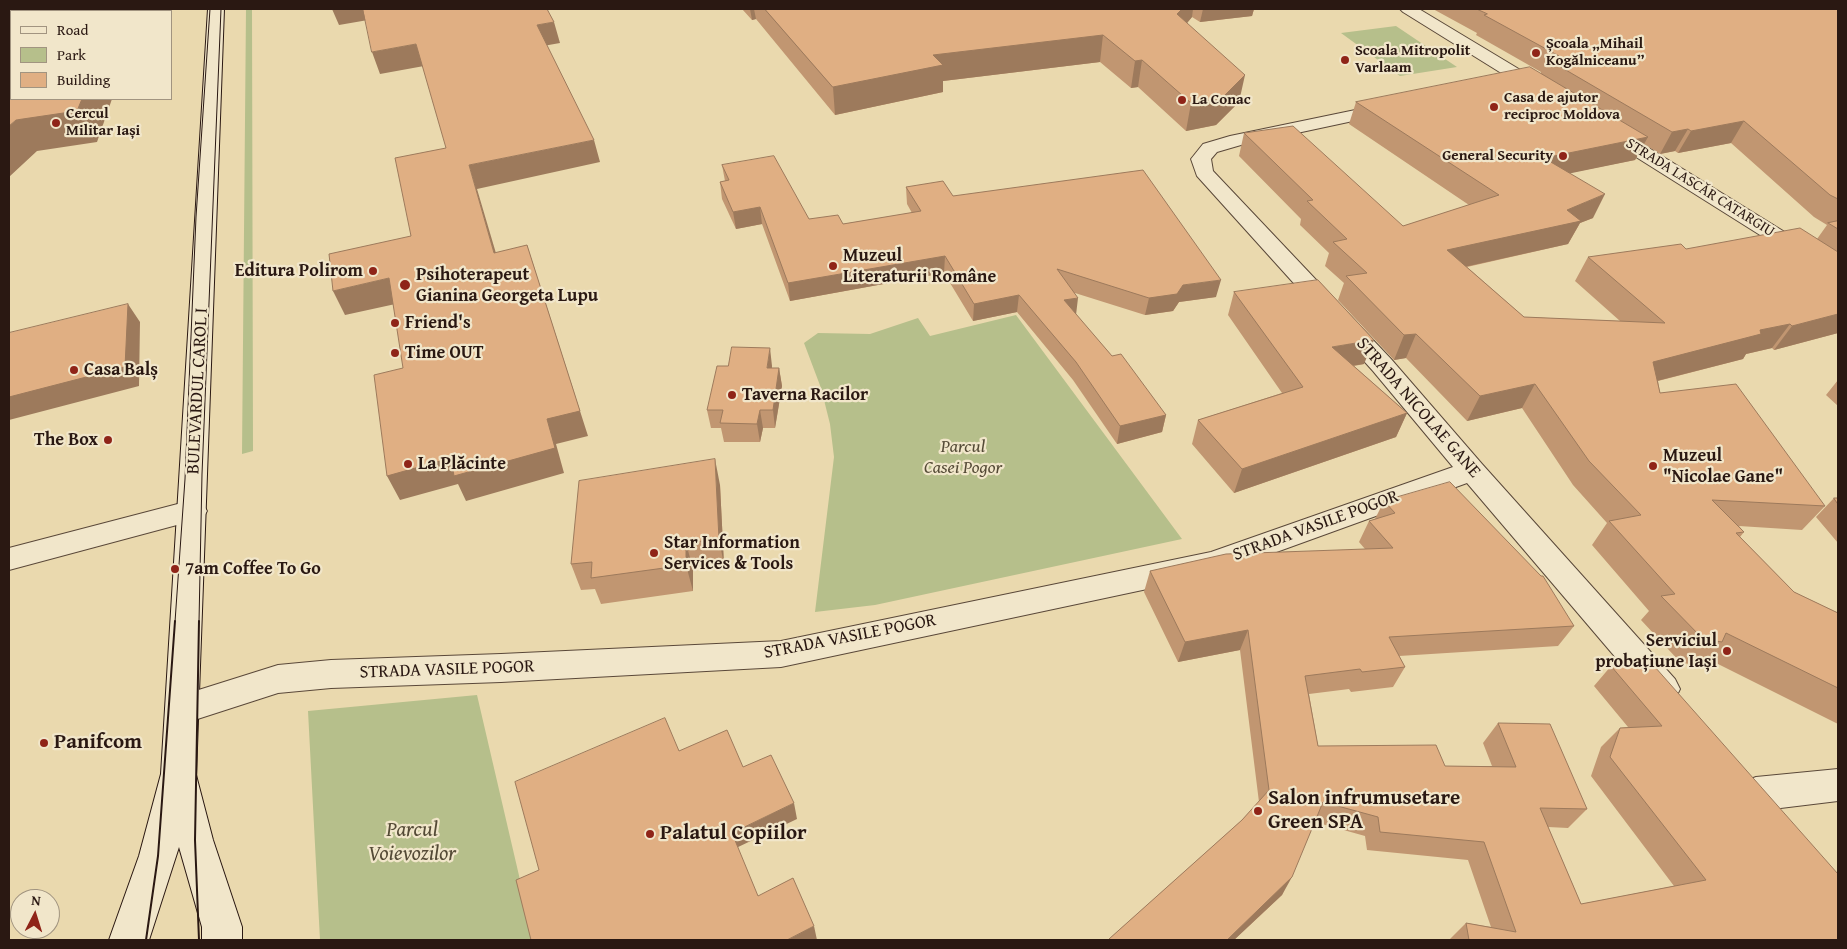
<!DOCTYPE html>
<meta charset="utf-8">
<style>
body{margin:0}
#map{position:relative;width:1847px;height:949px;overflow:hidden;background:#ead9ae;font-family:"Gentium Book Plus",serif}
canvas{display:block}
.frame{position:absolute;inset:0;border:10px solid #2a1812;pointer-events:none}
.legend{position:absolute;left:10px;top:10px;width:162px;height:90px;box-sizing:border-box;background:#f1e6ca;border:1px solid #a19480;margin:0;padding:6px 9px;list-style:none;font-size:15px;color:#2a1812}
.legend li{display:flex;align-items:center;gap:10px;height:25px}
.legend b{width:25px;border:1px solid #a19480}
.north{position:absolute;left:10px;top:889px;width:50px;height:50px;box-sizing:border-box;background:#f1e6ca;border:1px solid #a19480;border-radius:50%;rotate:5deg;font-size:14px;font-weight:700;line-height:20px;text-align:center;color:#2a1812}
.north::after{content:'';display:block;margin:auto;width:18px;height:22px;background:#8f2418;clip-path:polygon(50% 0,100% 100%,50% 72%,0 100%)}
</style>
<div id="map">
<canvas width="1847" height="949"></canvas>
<div class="frame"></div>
<ul class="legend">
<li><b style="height:6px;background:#f1e6ca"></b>Road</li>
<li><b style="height:14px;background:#b6bf8b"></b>Park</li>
<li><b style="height:14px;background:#e0af83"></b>Building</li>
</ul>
<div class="north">N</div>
</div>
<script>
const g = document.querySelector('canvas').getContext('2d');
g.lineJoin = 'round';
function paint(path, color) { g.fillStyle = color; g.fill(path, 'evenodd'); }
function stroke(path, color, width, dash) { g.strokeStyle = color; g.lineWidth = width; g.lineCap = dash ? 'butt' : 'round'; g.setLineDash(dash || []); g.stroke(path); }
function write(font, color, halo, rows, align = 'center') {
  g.font = font + ' "Gentium Book Plus",serif'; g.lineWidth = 4.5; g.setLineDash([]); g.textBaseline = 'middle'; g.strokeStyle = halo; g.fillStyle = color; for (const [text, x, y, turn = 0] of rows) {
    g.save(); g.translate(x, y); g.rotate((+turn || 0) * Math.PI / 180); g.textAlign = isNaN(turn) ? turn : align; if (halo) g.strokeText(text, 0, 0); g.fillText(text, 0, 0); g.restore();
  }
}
const green = new Path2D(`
 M246 9H252L253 451 242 454Z
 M1396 26 1457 67 1400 76 1341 33Z
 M1016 315 1182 539 875 605 815 612 834 457 830 424 821 388 804 343 818 333 870 334 918 318 930 336Z
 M477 695 534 940H320L308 711Z`);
const minor = new Path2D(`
 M1389 103 1395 104 1398 108 1395 112 1241 145 1217 152 1211 159 1213 171 1391 359 1482 464 1675 679 1680 689 1675 699 1663 703 1651 699 1467 483 1213 575 781 667 501 682 331 688 278 693 182 724 170 719 165 709 170 699 278 665 331 660 501 654 781 641 1211 552 1453 467 1373 371 1197 176 1191 159 1203 144 1230 136Z
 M193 500 203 504 207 511 203 518 9 570V548Z
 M1838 769V801L1756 811 1743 806 1738 794 1743 782 1756 777Z`);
const tertiary = new Path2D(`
 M1400 9H1419L1547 86 1550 90 1547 94 1541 95 1535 94 1403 12Z
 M1608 125 1615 127 1838 265V281L1830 279 1601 135 1599 131 1601 127Z`);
const secondary = new Path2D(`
 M208 9H224L196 775 213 840 242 927V940H202V927L179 847 149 940H109L139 856 161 774Z`);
const tramFar1 = new Path2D(`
 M175 622 185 479 196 217 210 9
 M199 622 202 474 221 9`);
const tram = new Path2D(`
 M146 940 158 856 175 621
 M199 940 195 840 199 621`);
const wall = new Path2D(`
 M742 9H1254L1252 16 1200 22 1192 17 1187 23 1239 102 1216 125 1186 131 1138 87 1131 88 1100 62 943 81V92L835 115 756 19 752 20Z
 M1433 9H1838V333L1774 350 1772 348 1746 354 1743 359 1658 381 1660 393 1825 506 1802 530 1739 526 1744 532 1740 537 1794 592 1838 613V724L1706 658 1700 665 1681 663 1641 620 1649 611 1592 545 1607 523 1573 485 1522 408 1467 421 1406 358 1394 360 1338 300 1344 283 1325 266 1329 253 1300 225 1301 219 1239 156 1244 133 1403 226 1469 205 1349 124 1356 102 1541 73V72L1476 35 1477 33ZM1731 143 1814 217 1827 225 1817 239 1588 257 1575 281 1620 321 1524 317 1467 267 1568 244 1580 223 1593 218 1569 173 1635 160 1644 144 1660 154 1675 151 1678 153Z
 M722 165 809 219 843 224 912 213 907 204 906 187 953 196 1216 297 1179 302 1173 311 1145 315 1075 293 1076 315 1112 356 1166 415 1162 432 1117 444 1073 380 1017 312 973 321 944 273 790 301 762 224 736 229 722 199 720 182 725 181Z
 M1234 292 1364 364 1354 366 1407 413 1396 437 1234 493 1192 444 1198 420 1282 393 1228 315Z
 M772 366V368H779L782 386 775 428H763L760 442H724L721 428H711L707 410Z
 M1838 380V406L1826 395Z
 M720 485 724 565 693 569V591L601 604 595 589 581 590 571 564Z
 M1834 498H1838V543L1816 517Z
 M1384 501 1574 626 1558 646 1399 656 1405 667 1393 687 1351 692 1349 689 1309 694 1318 746 1445 766H1492L1483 743 1498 723 1587 809 1568 828 1548 827 1581 904 1674 886 1591 776 1601 747 1620 728 1628 727 1594 686 1611 666 1647 658 1838 940H1450V939L1466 923 1491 927 1468 860 1367 850 1365 836 1315 822 1282 895 1234 940H1109V939L1242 820 1259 802 1240 650 1178 662 1144 592 1150 571 1365 549 1359 542 1369 521 1375 519Z`);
const shadedWall = new Path2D(`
 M332 9H364L368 20 339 25Z
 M750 9H754L756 19 752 20Z
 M1182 9H1193L1192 17 1173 40 1177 14Z
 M1203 9H1254L1252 16 1200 22Z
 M554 22 560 43 543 46 537 25Z
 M1103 35 1100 62 943 81V92L835 115 833 87 933 55Z
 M416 44 424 66 380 74 372 52Z
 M1142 60 1138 87 1131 88 1135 61Z
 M1245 75 1239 102 1216 125 1186 131 1191 103Z
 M82 99H112L97 142 37 151 9 177V126L16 120Z
 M1744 121 1731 143 1678 153 1691 131Z
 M1688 129 1675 151 1660 154 1672 132Z
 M1648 137 1635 160 1533 181 1544 158Z
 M594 140 600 162 477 189 503 277 494 253 469 165Z
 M1605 194 1593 218 1580 223 1568 244 1437 273 1447 250 1567 210Z
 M760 207 762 224 736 229 733 212Z
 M527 245 588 436 556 444 564 473 466 501 458 484 400 500 387 476Z
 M945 256 944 273 790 301 788 283Z
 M389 278 400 303 345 315 333 291Z
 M1221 280 1216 297 1179 302 1173 311 1145 315 1149 298 1183 285Z
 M1019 295 1017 312 973 321 974 304Z
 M1078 298 1076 315 1064 300Z
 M128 304 140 322 139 386 9 420V397Z
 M1838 314V333L1774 350 1792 326Z
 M1790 324 1772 348 1746 354 1743 359 1637 386 1653 362 1760 330Z
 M1416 334 1406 358 1394 360 1404 335Z
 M1374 340 1364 364 1323 370 1332 347Z
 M770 348 772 366 769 387 767 368Z
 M779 368 782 386 775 428 773 410Z
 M1535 384 1522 408 1467 421 1480 396Z
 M760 410 763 428 760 442 757 424Z
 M1407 413 1396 437 1234 493 1242 469Z
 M1166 415 1162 432 1117 444 1120 426Z
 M715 459 720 485 724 565 719 539Z
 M686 543 693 569V591L686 565Z
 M1248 630 1240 650 1178 662 1185 642Z
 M794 803 797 819 736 848 732 833Z
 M1292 877 1282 895 1234 940H1227Z
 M814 926 817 940H787Z`);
const building = new Path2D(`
 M9 9H62L61 11H11V99H82L77 111 16 120 9 126Z
 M363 9H547L554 22 537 25 594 140 469 165 494 253 527 245 580 411 547 419 555 448 454 476 451 458 387 476 374 375 403 368 389 278 333 291 329 254 411 236 395 158 446 148 416 44 372 52Z
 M765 9H1182L1177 14 1245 75 1222 98 1191 103 1142 60 1135 61 1103 35 933 55 943 65 833 87Z
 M1477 9H1838V199L1830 195 1744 121 1691 131 1688 129 1672 132 1547 59 1559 56 1484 15 1487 14Z
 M1530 67 1648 137 1544 158 1605 194 1567 210 1581 221 1447 250 1524 317 1665 323 1588 257 1681 244 1686 249 1800 228 1838 252V314L1792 326 1790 324 1760 330 1761 334 1653 362 1660 393 1736 384 1825 506 1712 500 1744 532 1736 533 1794 592 1838 613V688L1726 633 1722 642 1703 639 1661 596 1675 594 1609 521 1641 515 1589 461 1535 384 1480 396 1416 334 1404 335 1346 276 1367 273 1333 242 1347 239 1307 201 1313 200 1244 133 1293 126 1403 226 1499 195 1356 102Z
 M774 156 809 219 838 215 843 224 921 211 906 187 943 181 953 196 1143 170 1221 280 1183 285 1177 294 1149 298 1057 269 1078 298 1064 300 1112 356 1121 354 1166 415 1120 426 1076 362 1019 295 974 304 945 256 788 283 760 207 733 212 720 182 729 180 722 165Z
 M1838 221V229L1828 223Z
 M1318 280 1374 340 1332 347 1407 413 1242 469 1198 420 1303 387 1234 292Z
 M128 304 125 367 9 397V333Z
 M732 347 770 348 767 368H779L773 410H760L757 424 720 423 723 410H707L717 366H728Z
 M715 459 719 539 686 543V565L591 578 592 562 571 564 579 481Z
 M1450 482 1541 576H1543L1574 626 1389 637 1405 667 1362 672 1360 669 1305 676 1318 746 1436 745 1445 766 1516 767 1498 723 1550 724 1587 809 1540 808 1581 904 1706 880 1610 757 1620 728 1662 726 1611 666 1647 658 1838 874V940H1469L1466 923 1516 932 1484 842 1380 832 1378 817 1323 802 1292 877 1227 940H1110L1109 939 1242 820 1269 790 1248 630 1185 642 1150 571 1226 554 1393 548 1369 521 1395 513 1384 501Z
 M1834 498H1838V504Z
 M665 718 679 751 727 730 743 767 771 755 794 803 732 833 758 896 793 878 814 926 787 940H531L516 880 539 870 515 782Z`);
const markers = [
 [1536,53,5,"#8f2418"],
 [1345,60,5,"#8f2418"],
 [1182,100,5,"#8f2418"],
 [1494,107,5,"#8f2418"],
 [56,123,5,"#8f2418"],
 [1563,156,5,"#8f2418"],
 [833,266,5,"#8f2418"],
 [373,271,5,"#8f2418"],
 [405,285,6,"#8f2418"],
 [395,323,5,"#8f2418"],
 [395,353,5,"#8f2418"],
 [74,370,5,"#8f2418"],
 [732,395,5,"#8f2418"],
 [108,440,5,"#8f2418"],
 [408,464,5,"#8f2418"],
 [1653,466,5,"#8f2418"],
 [654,553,5,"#8f2418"],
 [175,569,5,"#8f2418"],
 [1727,651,5,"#8f2418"],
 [44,743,5,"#8f2418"],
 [1258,811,5,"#8f2418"],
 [650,834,5,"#8f2418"]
];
const farPoinames = [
 ["Școala „Mihail",1546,44],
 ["Kogălniceanu”",1546,61],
 ["Scoala Mitropolit",1355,51],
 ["Varlaam",1355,68],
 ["Casa de ajutor",1504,98],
 ["reciproc Moldova",1504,115],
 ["La Conac",1192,100],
 ["Cercul",66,114],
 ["Militar Iași",66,131],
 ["General Security",1553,156,"right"]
];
const farStreetnames = [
 ["STRADA LASCĂR CATARGIU",1700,188,32]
];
const poiNames = [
 ["Muzeul",843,256],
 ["Literaturii Române",843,277],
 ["Editura Polirom",363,271,"right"],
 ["Psihoterapeut",416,275],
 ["Gianina Georgeta Lupu",416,296],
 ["Friend's",405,323],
 ["Time OUT",405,353],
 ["Casa Balș",84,370],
 ["Taverna Racilor",742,395],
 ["The Box",98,440,"right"],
 ["Muzeul",1663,456],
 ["\"Nicolae Gane\"",1663,477],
 ["La Plăcinte",418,464],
 ["Star Information",664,543],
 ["Services & Tools",664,564],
 ["7am Coffee To Go",185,569],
 ["Serviciul",1717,641,"right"],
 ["probațiune Iași",1717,662,"right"]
];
const streetNames = [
 ["BULEVARDUL CAROL I",198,391,-87],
 ["STRADA NICOLAE GANE",1418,408,49],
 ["STRADA VASILE POGOR",1316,526,-20],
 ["STRADA VASILE POGOR",850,637,-11],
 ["STRADA VASILE POGOR",447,670,-2]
];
const parkNames = [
 ["Parcul",963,447],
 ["Casei Pogor",963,468]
];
const nearPoinames = [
 ["Panifcom",54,743],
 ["Salon infrumusetare",1268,799],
 ["Green SPA",1268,823],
 ["Palatul Copiilor",660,834]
];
const nearParknames = [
 ["Parcul",412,831],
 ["Voievozilor",412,855]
];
paint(green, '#b6bf8b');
stroke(minor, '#5a4839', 2);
stroke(tertiary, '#5a4839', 2);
stroke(secondary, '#2a1812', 2);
paint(minor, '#f1e6ca');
paint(tertiary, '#f1e6ca');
paint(secondary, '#f1e6ca');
stroke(tramFar1, '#2a1812', 1);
stroke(tram, '#2a1812', 2);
paint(wall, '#c19671');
paint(shadedWall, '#9d7a5c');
paint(building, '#e0af83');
stroke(building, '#9d7a5c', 1);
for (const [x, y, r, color] of markers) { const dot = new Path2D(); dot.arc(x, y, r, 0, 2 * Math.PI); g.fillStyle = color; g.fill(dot); stroke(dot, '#f1e6ca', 2); }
write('bold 15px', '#2a1812', '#f1e6ca', farPoinames, 'left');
write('15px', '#2a1812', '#f1e6ca', farStreetnames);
write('bold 18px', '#2a1812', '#f1e6ca', poiNames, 'left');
write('18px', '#2a1812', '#f1e6ca', streetNames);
write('italic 18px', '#544a36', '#f1e6ca', parkNames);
write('bold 21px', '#2a1812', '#f1e6ca', nearPoinames, 'left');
write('italic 21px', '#544a36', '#f1e6ca', nearParknames);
</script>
